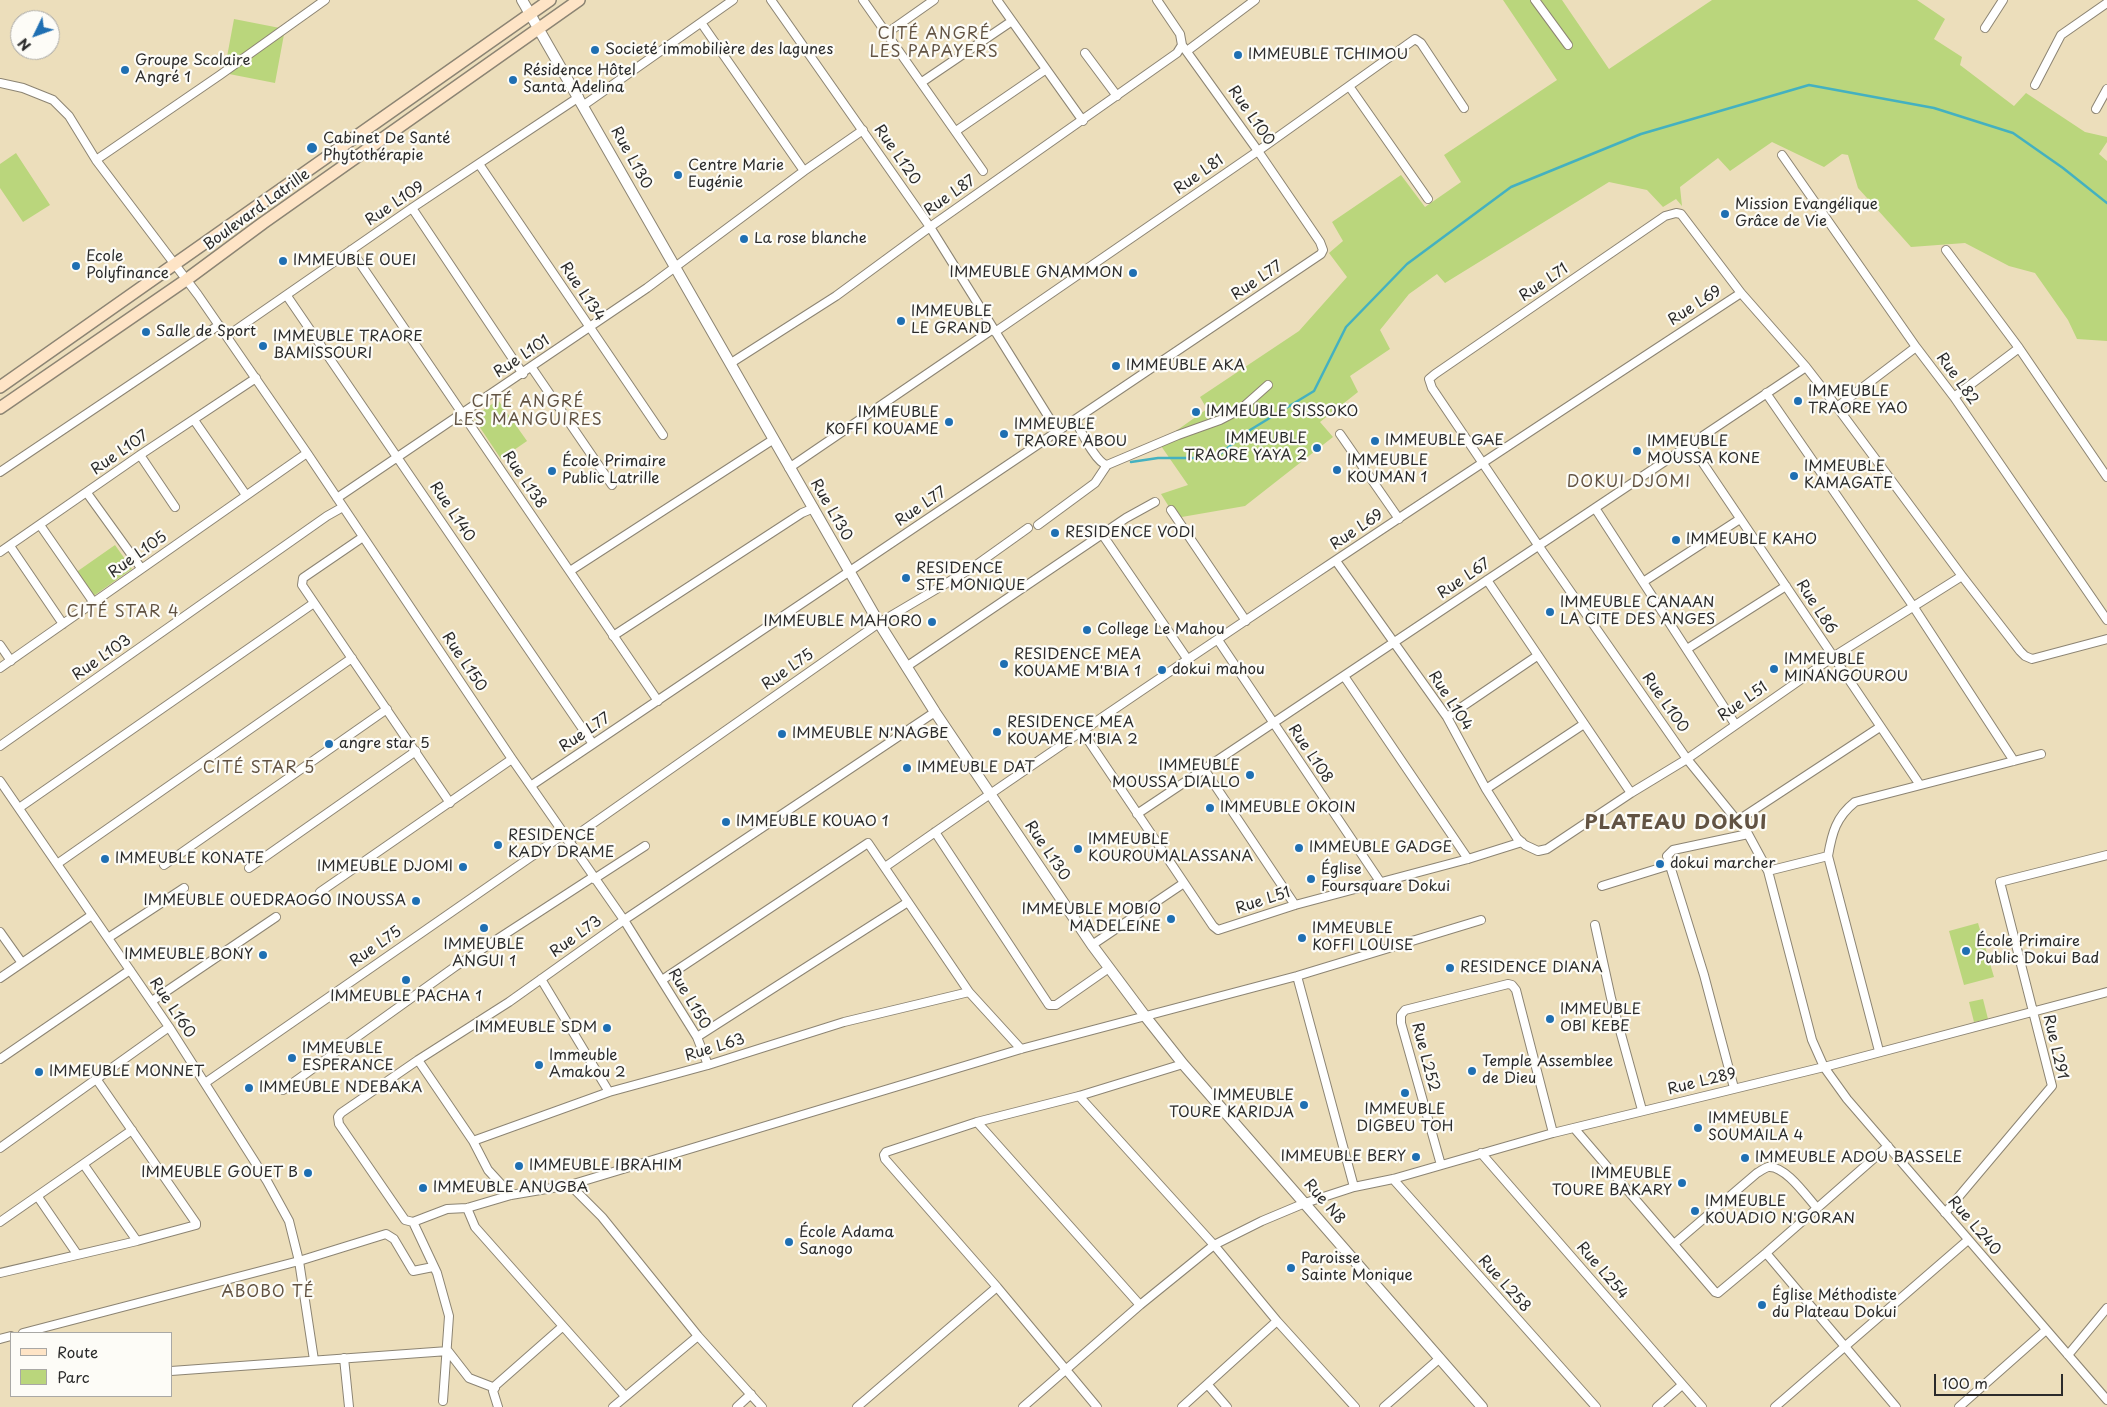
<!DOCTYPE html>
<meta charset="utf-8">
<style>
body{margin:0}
#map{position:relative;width:2107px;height:1407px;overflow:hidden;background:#ecdebb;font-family:"Playpen Sans",sans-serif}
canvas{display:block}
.legend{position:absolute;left:10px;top:1332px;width:162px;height:65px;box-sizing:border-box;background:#fdfcf7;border:1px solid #a9a8a5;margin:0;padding:6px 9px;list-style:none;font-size:15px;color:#2b2b2b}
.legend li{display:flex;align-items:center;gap:10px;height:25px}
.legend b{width:25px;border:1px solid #a9a8a5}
.north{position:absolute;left:10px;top:10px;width:50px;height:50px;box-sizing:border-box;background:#fdfcf7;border:1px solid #a9a8a5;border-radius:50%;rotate:228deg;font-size:14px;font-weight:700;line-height:20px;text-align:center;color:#2b2b2b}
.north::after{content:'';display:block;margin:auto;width:18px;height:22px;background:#1f6fb2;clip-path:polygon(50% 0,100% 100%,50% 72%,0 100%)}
.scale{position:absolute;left:1934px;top:1374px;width:129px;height:22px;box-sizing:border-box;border:2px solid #2b2b2b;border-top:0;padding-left:6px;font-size:15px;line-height:18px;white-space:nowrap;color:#2b2b2b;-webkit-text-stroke:4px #fdfcf7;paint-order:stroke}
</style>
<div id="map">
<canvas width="2107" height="1407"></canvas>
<ul class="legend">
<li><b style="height:6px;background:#fee4c6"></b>Route</li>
<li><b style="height:14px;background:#bad67c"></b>Parc</li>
</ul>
<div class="north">N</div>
<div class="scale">100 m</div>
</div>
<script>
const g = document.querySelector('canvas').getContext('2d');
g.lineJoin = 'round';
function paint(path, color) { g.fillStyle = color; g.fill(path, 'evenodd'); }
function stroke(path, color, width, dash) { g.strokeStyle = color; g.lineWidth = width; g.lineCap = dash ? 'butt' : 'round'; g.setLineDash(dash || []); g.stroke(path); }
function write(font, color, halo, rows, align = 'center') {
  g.font = font + ' "Playpen Sans",sans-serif'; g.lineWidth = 4.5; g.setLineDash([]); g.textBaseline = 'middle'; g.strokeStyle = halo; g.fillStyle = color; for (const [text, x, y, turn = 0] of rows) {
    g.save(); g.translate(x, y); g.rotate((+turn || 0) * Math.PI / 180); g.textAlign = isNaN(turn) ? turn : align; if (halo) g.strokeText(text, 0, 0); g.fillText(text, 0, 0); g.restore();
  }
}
const green = new Path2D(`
 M1503 0H1562L1609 69 1712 0H1917L1945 19 1934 39 1962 57 1960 65 2014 106 2026 93 2085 132 2107 137V142L2099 154 2107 161V341L2077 339 2068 320 2035 273 2009 266 1965 243 1911 247 1858 188 1848 155 1842 154 1824 167 1772 142 1730 171 1718 158 1680 187 1682 206 1676 199 1663 207 1647 190 1609 182 1445 283 1437 274 1409 294 1380 330 1390 349 1350 376 1358 392 1320 422 1333 437 1245 506 1176 518 1161 494 1188 485 1159 443 1207 409 1200 397 1299 331 1347 277 1329 253 1343 241 1332 222 1401 175 1425 207 1461 182 1444 155 1557 80Z
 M234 19 285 29 275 83 224 73Z
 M16 153 50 205 23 222 0 188V164Z
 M498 400 527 441 501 459 473 417Z
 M115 545 132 569 92 597 75 573Z
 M1978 923 1994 977 1964 985 1949 931Z
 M1983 999 1988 1019 1974 1022 1969 1002Z`);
const stream = new Path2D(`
 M1131 462 1158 458H1215L1250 430 1314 391 1346 327 1407 264 1511 187 1641 134 1809 85 1934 108 2013 133 2063 168 2107 203`);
const minor = new Path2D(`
 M771 0 930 227 1058 432
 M863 0 983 171
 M997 0 1083 121
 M1535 0 1568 45
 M702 24 804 171 863 130
 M1985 28 2003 0
 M887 33 934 0
 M1187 51 1255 0
 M1085 53 1117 96
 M922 82 1012 21
 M0 83 23 88 53 100 69 116 96 160 198 295 307 453 512 759 624 920 697 1037 708 1065
 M2035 85 2061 35 2107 3
 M1349 86 1428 199
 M584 105 733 0
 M2096 109 2107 89
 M956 131 1045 70
 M1782 155 1916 347 1954 397 2107 620
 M96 160 220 75 325 0
 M479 164 663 435
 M412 208 523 374
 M351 250 658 701
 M1946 250 2019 348 2107 477
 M287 296 593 744
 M995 332 1258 151 1415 39 1421 43 1464 108
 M227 336 412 208 579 97
 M731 363 836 296 930 227 1177 53 1182 45
 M532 368 612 485
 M1766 393 1913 606 2014 761
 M1954 397 2019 348
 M1837 407 1916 347
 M194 420 246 495
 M1075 420C1081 431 1096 463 1107 465L1178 435 1220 420 1241 409 1268 385
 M1340 434 1399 519
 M1690 444 1920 785
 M140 455 175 507
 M789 468 993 329
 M0 472 219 325
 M87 493 141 568
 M337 498 647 288 804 171
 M1595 508 1735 724
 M1171 510 1246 621
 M40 525 94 603
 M1038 525 1095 483 1107 465
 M1102 534 1188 660
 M363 537 303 578 302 585 450 803
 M10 546 63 624
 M0 552 140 455 256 378
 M1336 561 1447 717 1486 789 1517 838 1525 845 1538 851 1547 849 1631 793 1687 759 1833 657 1962 576
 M570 571 774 439
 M1487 580 1631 793
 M1643 582 1740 519
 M613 636 802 513 814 508
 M2107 639 2032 659 2025 656 2020 651 1962 576 1837 407 1806 367 1741 293 1681 214 1676 213 1665 216 1435 374 1429 379 1432 388 1538 545 1687 759 1748 834 1768 871 1812 1040 1824 1067 1847 1099 2107 1400
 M1218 640 1381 883
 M0 645 11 661
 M1687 649 1786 586
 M906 667 1126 518 1155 502
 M0 668 307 453
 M1344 676 1468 859
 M935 712 624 920 509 1002 418 1060 341 1113 338 1117 339 1124 405 1220 413 1222 447 1209 467 1208 511 1195 570 1185 1021 1049 1297 976 1481 920
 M1447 717 1537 656
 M1082 731 1213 926 1218 930 1295 905 1468 859 1522 842
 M0 746 327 516 343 507
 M1204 769 1295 905
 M0 781 169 1027 267 1181 289 1221 299 1261 314 1360
 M532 785 1321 254 1323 250 1320 242 1258 151 1182 45 1180 34 1157 0
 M1486 789 1584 724
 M19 808 314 603
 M1137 814 1806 367
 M1737 821 1880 727
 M935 832 1049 1005H1056L1109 968
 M568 841 879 623 972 568 1028 528
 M57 864 352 658
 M164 865 387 709
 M885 867C1167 670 1454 481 1741 293
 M249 868 416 751
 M1768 871 1828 856
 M594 879 645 846
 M1602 886 1670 865
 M320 892 512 759
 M1595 925 1611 998 1642 1110
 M0 932 22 963
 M108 938 184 888
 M1092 945 1184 883
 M1297 976 1354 1187
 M0 978 92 915
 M541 979 609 1092
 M662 980 868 843 969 992 1021 1049
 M152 1001 276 917
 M697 1037 908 902
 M1879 1051 1828 856C1832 833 1836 817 1855 802L2041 754
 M0 1059 130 970
 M418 1060 473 1141 488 1170 511 1195
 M205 1083 564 834
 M1734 1088 1704 975 1667 856 1673 850 1748 834
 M283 1090 456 966 593 877
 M1079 1096 1214 1245 1277 1321 1355 1407
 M977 1122 1140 1305
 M1574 1128 1715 1292 1718 1293 1766 1253 1888 1146
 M473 1141 609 1092 708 1065 844 1022 969 992
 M0 1148 169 1027
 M1481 1153 1702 1407
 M84 1165 137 1241
 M1441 1165 1401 1023V1015L1405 1010 1508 984 1512 985 1516 990 1553 1133
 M1393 1179 1596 1407
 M570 1185 602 1217 698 1336 762 1407
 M38 1197 77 1254
 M467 1208 475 1227 625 1396
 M1945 1213 2052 1086 2000 882 2107 855
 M0 1222 132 1130
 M413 1222 437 1273 449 1316 443 1401
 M1674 1244 1757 1173C1761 1171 1764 1168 1768 1167 1785 1165 1807 1197 1817 1208
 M1766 1253 1896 1407
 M0 1273 137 1241 196 1225V1223L97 1080
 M23 1333 299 1261 386 1234 394 1239 413 1271 433 1267
 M0 1339 11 1336
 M2068 1355 2107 1308
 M344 1358 349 1407
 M171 1371 448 1351 469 1378 495 1388
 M1208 1385 1227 1407
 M498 1407 493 1391 496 1385 562 1327
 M613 1407 698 1336
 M737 1407 751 1394
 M857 1407 997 1287
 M1023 1407 1140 1305 1214 1245 1262 1221 1305 1203 1354 1187 1393 1179 1553 1133 1824 1067 2107 992
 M1097 1407 997 1287 885 1159 884 1155 886 1152 977 1122 1079 1096 1183 1064
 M1182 1407 1277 1321
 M1384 1407 1440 1358
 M1657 1407 1682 1385
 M1775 1407 1968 1240
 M1959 1407 2046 1330`);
const tertiary = new Path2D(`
 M522 0 879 623 935 712 1092 945 1145 1016 1183 1064 1482 1407`);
const secondary = new Path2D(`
 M0 387 550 0
 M0 408 186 280 263 223 579 0`);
const markers = [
 [595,50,5,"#1f6fb2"],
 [1238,55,5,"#1f6fb2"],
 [125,70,5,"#1f6fb2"],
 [513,80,5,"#1f6fb2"],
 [312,148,6,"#1f6fb2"],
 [678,175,5,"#1f6fb2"],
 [1725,214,5,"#1f6fb2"],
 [744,239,5,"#1f6fb2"],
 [283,261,5,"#1f6fb2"],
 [76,266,5,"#1f6fb2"],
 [1133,273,5,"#1f6fb2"],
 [901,321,5,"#1f6fb2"],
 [146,332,5,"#1f6fb2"],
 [263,346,5,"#1f6fb2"],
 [1116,366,5,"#1f6fb2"],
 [1798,401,5,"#1f6fb2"],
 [1196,412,5,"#1f6fb2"],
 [949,422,5,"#1f6fb2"],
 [1004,434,5,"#1f6fb2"],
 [1375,441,5,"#1f6fb2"],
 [1317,448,5,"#1f6fb2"],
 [1637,451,5,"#1f6fb2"],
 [1337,470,5,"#1f6fb2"],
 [552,471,5,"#1f6fb2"],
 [1794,476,5,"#1f6fb2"],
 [1055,533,5,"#1f6fb2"],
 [1676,540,5,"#1f6fb2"],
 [906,578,5,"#1f6fb2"],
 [1550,612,5,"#1f6fb2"],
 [932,622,5,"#1f6fb2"],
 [1087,630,5,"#1f6fb2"],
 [1004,664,5,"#1f6fb2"],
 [1774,669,5,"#1f6fb2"],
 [1162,670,5,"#1f6fb2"],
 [997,732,5,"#1f6fb2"],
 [782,734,5,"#1f6fb2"],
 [329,744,5,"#1f6fb2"],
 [907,768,5,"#1f6fb2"],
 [1250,775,5,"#1f6fb2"],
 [1210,808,5,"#1f6fb2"],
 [726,822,5,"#1f6fb2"],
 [498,845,5,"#1f6fb2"],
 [1299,848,5,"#1f6fb2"],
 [1078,849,5,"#1f6fb2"],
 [105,859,5,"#1f6fb2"],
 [1660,864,5,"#1f6fb2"],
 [463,867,5,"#1f6fb2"],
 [1311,879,5,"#1f6fb2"],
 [416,901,5,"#1f6fb2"],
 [1171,919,5,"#1f6fb2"],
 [484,928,5,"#1f6fb2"],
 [1302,938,5,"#1f6fb2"],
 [1966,951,5,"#1f6fb2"],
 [263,955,5,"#1f6fb2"],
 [1450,968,5,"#1f6fb2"],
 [406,980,5,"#1f6fb2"],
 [1550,1019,5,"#1f6fb2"],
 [607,1028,5,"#1f6fb2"],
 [292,1058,5,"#1f6fb2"],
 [539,1065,5,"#1f6fb2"],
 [1472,1071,5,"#1f6fb2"],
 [39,1072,5,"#1f6fb2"],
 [249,1088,5,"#1f6fb2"],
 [1405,1093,5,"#1f6fb2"],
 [1304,1105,5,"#1f6fb2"],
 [1698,1128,5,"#1f6fb2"],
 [1416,1157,5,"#1f6fb2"],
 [1745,1158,5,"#1f6fb2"],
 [519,1166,5,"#1f6fb2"],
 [308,1173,5,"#1f6fb2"],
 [1682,1183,5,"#1f6fb2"],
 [423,1188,5,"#1f6fb2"],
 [1695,1211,5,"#1f6fb2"],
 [789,1242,5,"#1f6fb2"],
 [1291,1268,5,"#1f6fb2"],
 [1762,1305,5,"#1f6fb2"]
];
const poiNames = [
 ["Societé immobilière des lagunes",605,50],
 ["IMMEUBLE TCHIMOU",1248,55],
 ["Groupe Scolaire",135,61],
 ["Angré 1",135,78],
 ["Résidence Hôtel",523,71],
 ["Santa Adelina",523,88],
 ["Cabinet De Santé",323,139],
 ["Phytothérapie",323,156],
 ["Centre Marie",688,166],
 ["Eugénie",688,183],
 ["Mission Evangélique",1735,205],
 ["Grâce de Vie",1735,222],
 ["La rose blanche",754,239],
 ["Ecole",86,257],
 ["Polyfinance",86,274],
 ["IMMEUBLE OUEI",293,261],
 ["IMMEUBLE GNAMMON",1123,273,"right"],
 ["IMMEUBLE",911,312],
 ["LE GRAND",911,329],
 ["Salle de Sport",156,332],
 ["IMMEUBLE TRAORE",273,337],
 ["BAMISSOURI",273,354],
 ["IMMEUBLE AKA",1126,366],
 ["IMMEUBLE",1808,392],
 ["TRAORE YAO",1808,409],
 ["IMMEUBLE SISSOKO",1206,412],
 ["IMMEUBLE",939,413,"right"],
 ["KOFFI KOUAME",939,430,"right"],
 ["IMMEUBLE",1014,425],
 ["TRAORE ABOU",1014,442],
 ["IMMEUBLE",1307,439,"right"],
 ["TRAORE YAYA 2",1307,456,"right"],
 ["IMMEUBLE GAE",1385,441],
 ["IMMEUBLE",1647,442],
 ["MOUSSA KONE",1647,459],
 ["IMMEUBLE",1347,461],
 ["KOUMAN 1",1347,478],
 ["École Primaire",562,462],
 ["Public Latrille",562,479],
 ["IMMEUBLE",1804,467],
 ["KAMAGATE",1804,484],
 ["RESIDENCE VODI",1065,533],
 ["IMMEUBLE KAHO",1686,540],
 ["RESIDENCE",916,569],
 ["STE MONIQUE",916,586],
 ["IMMEUBLE CANAAN",1560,603],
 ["LA CITE DES ANGES",1560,620],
 ["IMMEUBLE MAHORO",922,622,"right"],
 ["College Le Mahou",1097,630],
 ["RESIDENCE MEA",1014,655],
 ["KOUAME M'BIA 1",1014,672],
 ["IMMEUBLE",1784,660],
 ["MINANGOUROU",1784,677],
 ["dokui mahou",1172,670],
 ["RESIDENCE MEA",1007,723],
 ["KOUAME M'BIA 2",1007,740],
 ["IMMEUBLE N'NAGBE",792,734],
 ["angre star 5",339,744],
 ["IMMEUBLE",1240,766,"right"],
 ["MOUSSA DIALLO",1240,783,"right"],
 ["IMMEUBLE DAT",917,768],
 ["IMMEUBLE OKOIN",1220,808],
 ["IMMEUBLE KOUAO 1",736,822],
 ["RESIDENCE",508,836],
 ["KADY DRAME",508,853],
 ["IMMEUBLE",1088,840],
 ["KOUROUMALASSANA",1088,857],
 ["IMMEUBLE GADGE",1309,848],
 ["IMMEUBLE KONATE",115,859],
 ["dokui marcher",1670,864],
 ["IMMEUBLE DJOMI",453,867,"right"],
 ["Église",1321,870],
 ["Foursquare Dokui",1321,887],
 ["IMMEUBLE OUEDRAOGO INOUSSA",406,901,"right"],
 ["IMMEUBLE MOBIO",1161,910,"right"],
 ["MADELEINE",1161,927,"right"],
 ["IMMEUBLE",1312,929],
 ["KOFFI LOUISE",1312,946],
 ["École Primaire",1976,942],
 ["Public Dokui Bad",1976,959],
 ["IMMEUBLE",484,945,"center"],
 ["ANGUI 1",484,962,"center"],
 ["IMMEUBLE BONY",253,955,"right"],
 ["RESIDENCE DIANA",1460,968],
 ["IMMEUBLE PACHA 1",406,997,"center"],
 ["IMMEUBLE",1560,1010],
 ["OBI KEBE",1560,1027],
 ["IMMEUBLE SDM",597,1028,"right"],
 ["IMMEUBLE",302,1049],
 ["ESPERANCE",302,1066],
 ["Immeuble",549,1056],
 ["Amakou 2",549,1073],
 ["Temple Assemblee",1482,1062],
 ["de Dieu",1482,1079],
 ["IMMEUBLE MONNET",49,1072],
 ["IMMEUBLE NDEBAKA",259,1088],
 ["IMMEUBLE",1294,1096,"right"],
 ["TOURE KARIDJA",1294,1113,"right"],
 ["IMMEUBLE",1405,1110,"center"],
 ["DIGBEU TOH",1405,1127,"center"],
 ["IMMEUBLE",1708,1119],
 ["SOUMAILA 4",1708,1136],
 ["IMMEUBLE BERY",1406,1157,"right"],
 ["IMMEUBLE ADOU BASSELE",1755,1158],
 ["IMMEUBLE IBRAHIM",529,1166],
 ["IMMEUBLE GOUET B",298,1173,"right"],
 ["IMMEUBLE",1672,1174,"right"],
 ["TOURE BAKARY",1672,1191,"right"],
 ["IMMEUBLE ANUGBA",433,1188],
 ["IMMEUBLE",1705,1202],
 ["KOUADIO N'GORAN",1705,1219],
 ["École Adama",799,1233],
 ["Sanogo",799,1250],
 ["Paroisse",1301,1259],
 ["Sainte Monique",1301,1276],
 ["Église Méthodiste",1772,1296],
 ["du Plateau Dokui",1772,1313]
];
const streetNames = [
 ["Rue L100",1251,116,55],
 ["Rue L120",897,155,55],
 ["Rue L130",631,158,61],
 ["Rue L81",1199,175,-35],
 ["Rue L87",950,196,-35],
 ["Rue L109",395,204,-34],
 ["Boulevard Latrille",257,210,-36],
 ["Rue L77",1257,281,-34],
 ["Rue L71",1544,283,-34],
 ["Rue L134",582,292,56],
 ["Rue L69",1695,306,-33],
 ["Rue L101",522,357,-34],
 ["Rue L82",1957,379,54],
 ["Rue L107",120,453,-35],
 ["Rue L138",524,480,56],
 ["Rue L77",921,507,-34],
 ["Rue L130",831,510,60],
 ["Rue L140",452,512,56],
 ["Rue L69",1357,530,-34],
 ["Rue L105",138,555,-36],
 ["Rue L67",1464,579,-34],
 ["Rue L86",1816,607,57],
 ["Rue L103",102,658,-35],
 ["Rue L150",464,662,56],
 ["Rue L75",788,670,-35],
 ["Rue L104",1450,701,57],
 ["Rue L51",1743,702,-35],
 ["Rue L100",1665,703,55],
 ["Rue L77",585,733,-34],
 ["Rue L108",1310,754,56],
 ["Rue L130",1047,851,56],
 ["Rue L51",1263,901,-18],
 ["Rue L73",576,937,-36],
 ["Rue L75",376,947,-35],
 ["Rue L150",689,999,59],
 ["Rue L160",172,1008,56],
 ["Rue L291",2055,1047,77],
 ["Rue L63",715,1048,-17],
 ["Rue L252",1425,1057,75],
 ["Rue L289",1702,1082,-14],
 ["Rue N8",1324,1202,49],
 ["Rue L240",1974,1226,49],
 ["Rue L254",1602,1271,49],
 ["Rue L258",1504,1284,48]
];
const neighbourhoodNames = [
 ["CITÉ ANGRÉ",934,35],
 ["LES PAPAYERS",934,53],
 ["CITÉ ANGRÉ",528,403],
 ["LES MANGUIRES",528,421],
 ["DOKUI DJOMI",1629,483],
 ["CITÉ STAR 4",123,613],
 ["CITÉ STAR 5",259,769],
 ["ABOBO TÉ",268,1293]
];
const districtNames = [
 ["PLATEAU DOKUI",1676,823]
];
paint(green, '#bad67c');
stroke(stream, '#44b1c0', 2.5);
stroke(minor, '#8c8473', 10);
stroke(tertiary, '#8c8473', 12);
stroke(secondary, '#8c8473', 14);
stroke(minor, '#fff', 8);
stroke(tertiary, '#fff', 10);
stroke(secondary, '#fee4c6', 11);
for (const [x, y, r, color] of markers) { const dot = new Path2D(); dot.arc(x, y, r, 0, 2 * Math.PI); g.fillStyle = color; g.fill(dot); stroke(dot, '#fdfcf7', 2); }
write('15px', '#2b2b2b', '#fdfcf7', poiNames, 'left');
write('15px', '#2b2b2b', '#fdfcf7', streetNames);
g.letterSpacing = '1px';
write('16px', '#625343', '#fdfcf7', neighbourhoodNames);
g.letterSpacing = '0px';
g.letterSpacing = '1px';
write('bold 20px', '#625343', '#fdfcf7', districtNames);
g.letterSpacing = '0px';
</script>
